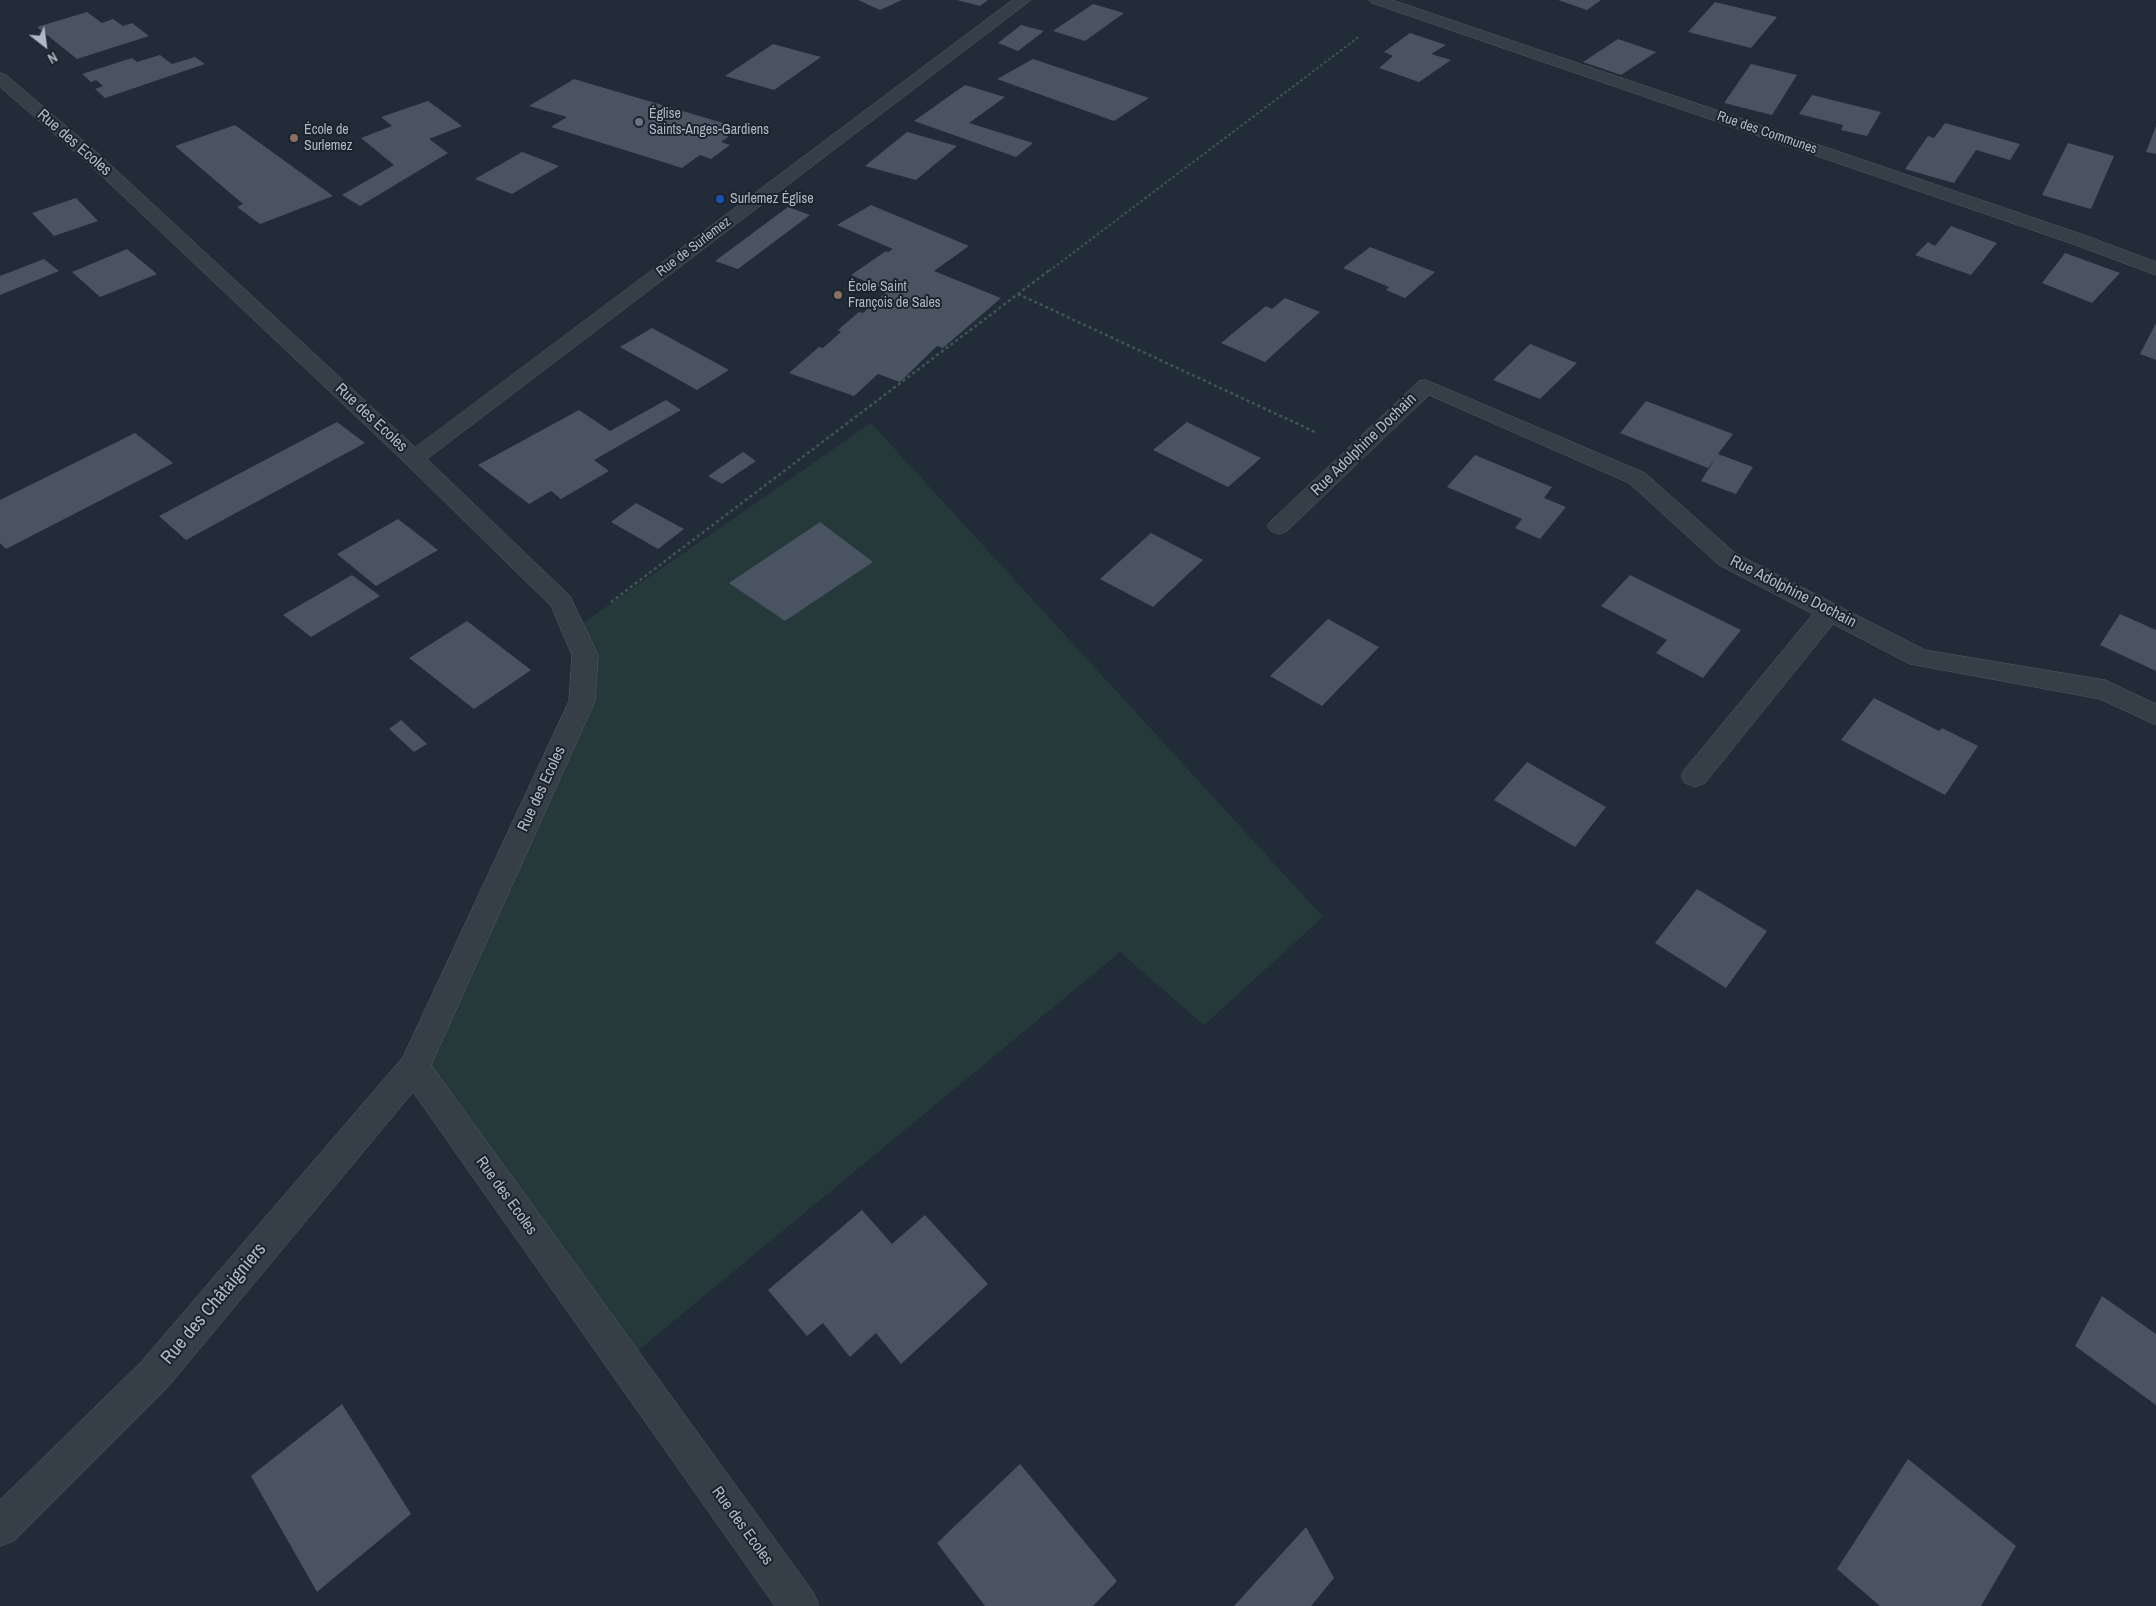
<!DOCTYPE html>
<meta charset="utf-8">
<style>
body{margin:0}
#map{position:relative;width:2156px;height:1606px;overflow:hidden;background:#222c38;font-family:"Archivo Narrow",sans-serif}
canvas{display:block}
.north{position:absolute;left:20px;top:20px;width:50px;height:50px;-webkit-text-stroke:4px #1b232d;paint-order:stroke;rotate:150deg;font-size:14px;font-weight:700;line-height:20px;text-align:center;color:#b1b8c5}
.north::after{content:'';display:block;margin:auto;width:18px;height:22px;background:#b1b8c5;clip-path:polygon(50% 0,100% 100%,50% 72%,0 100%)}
</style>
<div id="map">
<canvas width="2156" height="1606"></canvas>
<div class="north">N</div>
</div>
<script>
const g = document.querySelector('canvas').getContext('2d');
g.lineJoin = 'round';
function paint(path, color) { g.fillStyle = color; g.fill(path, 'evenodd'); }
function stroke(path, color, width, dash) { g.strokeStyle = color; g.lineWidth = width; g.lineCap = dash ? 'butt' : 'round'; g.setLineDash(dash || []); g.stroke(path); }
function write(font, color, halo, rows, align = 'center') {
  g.font = font + ' "Archivo Narrow",sans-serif'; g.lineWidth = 4; g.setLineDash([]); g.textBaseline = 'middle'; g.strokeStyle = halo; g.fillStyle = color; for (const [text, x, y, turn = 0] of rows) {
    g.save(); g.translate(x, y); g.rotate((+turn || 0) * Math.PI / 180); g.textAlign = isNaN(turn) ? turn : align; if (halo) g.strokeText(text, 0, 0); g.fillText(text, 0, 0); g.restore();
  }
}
const green = new Path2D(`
 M871 423 1323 917 1204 1025 1120 952 624 1362 414 1067 582 701 573 630Z`);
const building = new Path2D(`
 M858 0H902L880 10Z
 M957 0H988L980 6Z
 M1558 0H1601L1587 10Z
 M1715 2 1777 17 1751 48 1688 32Z
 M1093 4 1124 13 1085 41 1053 31Z
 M87 12 102 23 113 19 123 26 132 23 149 36 77 59 37 27Z
 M1021 25 1044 31 1018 51 998 43Z
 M1410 33 1446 45 1431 54 1451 60 1419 82 1379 68 1393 56 1384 52Z
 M1618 39 1656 52 1621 75 1583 62Z
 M773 44 821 57 774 90 725 76Z
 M160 55 172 64 195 57 205 64 105 98 95 89 103 86 96 80 91 82 82 74 132 58 137 62Z
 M1033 59 1149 98 1114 121 997 79Z
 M1751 64 1797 75 1772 115 1724 103Z
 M574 79 740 128 721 142 730 145 711 159 700 155 682 168 551 127 567 117 529 106Z
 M965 85 1005 97 969 123 1033 143 1016 157 914 121Z
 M1812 95 1881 112 1867 136 1841 130 1843 125 1799 114Z
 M428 101 462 126 429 139 448 153 360 206 342 195 394 165 361 138 392 126 381 117Z
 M1945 123 2020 144 2010 160 1976 150 1954 183 1905 169 1928 136 1934 138Z
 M235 125 333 196 260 224 237 207 243 204 175 146Z
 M2156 126V154L2146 152Z
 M907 132 957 146 916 180 865 166Z
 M2068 143 2114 156 2091 209 2042 195Z
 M522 152 559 166 512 194 475 179Z
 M76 198 98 221 54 236 32 213Z
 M871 205 969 246 934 271 1001 298 943 348 937 346 900 382 878 374 854 396 789 373 819 347 823 348 841 332 838 330 859 312 863 313 887 291 851 275 886 251 888 252 893 249 837 225Z
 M788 207 810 215 738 269 715 261Z
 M1951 226 1997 243 1971 275 1915 255 1928 242 1935 246Z
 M1370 247 1435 272 1405 298 1386 290 1389 287 1343 268Z
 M127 249 157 274 100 297 72 272Z
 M2065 253 2120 273 2092 303 2042 283Z
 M44 259 59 271 0 295V276Z
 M1285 298 1320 312 1265 362 1221 343 1266 306 1272 309Z
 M2156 323V360L2140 354Z
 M652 328 729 370 697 390 620 347Z
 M1530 344 1577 363 1540 399 1493 380Z
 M666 400 681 410 594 460 609 471 561 499 551 491 529 504 478 465 579 410 610 431Z
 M1646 401 1733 434 1718 454 1753 467 1736 494 1701 481 1716 457 1708 468 1620 433Z
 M337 422 365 443 186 540 159 516Z
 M1187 422 1261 458 1228 487 1153 450Z
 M135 433 173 463 6 549 0 543V500Z
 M743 452 756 461 722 484 708 476Z
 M1475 455 1552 487 1544 498 1566 507 1540 539 1515 528 1522 519 1447 487Z
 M636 503 684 529 658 549 611 522Z
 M398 519 438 550 376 586 337 554Z
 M820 522 873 562 785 621 729 583Z
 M1151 533 1203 560 1153 607 1100 579Z
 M352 575 380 596 311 637 283 615Z
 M1630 575 1741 630 1703 678 1656 653 1667 640 1601 606Z
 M2120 614 2156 630V671L2100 645Z
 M1328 619 1379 647 1322 706 1270 676Z
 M467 621 531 670 474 709 409 658Z
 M1874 698 1939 731 1942 728 1978 746 1945 795 1841 740Z
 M401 720 427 744 414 752 389 729Z
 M1527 762 1606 807 1575 847 1494 800Z
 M1697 889 1767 931 1726 988 1655 943Z
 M862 1210 892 1244 925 1215 988 1284 901 1364 876 1333 850 1357 823 1323 807 1336 768 1290Z
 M2102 1296 2156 1334V1405L2075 1346Z
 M342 1404 411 1514 317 1592 251 1476Z
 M1908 1459 2016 1546 1981 1606H1880L1837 1569Z
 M1020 1464 1117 1581 1093 1606H985L937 1543Z
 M1306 1527 1334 1578 1311 1606H1234Z`);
const pathFar1 = new Path2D(`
 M1049 271 1360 36`);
const path = new Path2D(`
 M1018 294 1315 432
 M611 602 1051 269`);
const minor = new Path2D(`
 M1013 0H1031L427 459 570 596 598 655 595 701 431 1065 813 1592 819 1606H775L413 1092 167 1388 14 1541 0 1546V1500L141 1362 403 1057 569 701 572 655 551 606 399 457 88 163 0 87V73L6 75 100 155 415 447Z
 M1369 0H1392L2084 235 2156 262V275L2070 243 1372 3Z
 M1426 380 1645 473 1735 553 1925 650 2105 680 2156 704V725L2100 699 1910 664 1833 624 1705 783 1695 787 1685 783 1681 776 1685 769 1813 614 1719 565 1629 483 1429 395 1287 531 1279 534 1271 531 1267 526 1271 521 1419 381Z`);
const markers = [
 [639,122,5,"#6b7280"],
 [294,138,5,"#8d6e63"],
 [720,199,5,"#1a4fb4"],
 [838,295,5,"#8d6e63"]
];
const farPoinames = [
 ["Église",649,114],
 ["Saints-Anges-Gardiens",649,130],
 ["École de",304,130],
 ["Surlemez",304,146],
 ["Surlemez Église",730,199],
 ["École Saint",848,287],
 ["François de Sales",848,303]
];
const farStreetnames = [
 ["Rue des Communes",1767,133,19],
 ["Rue de Surlemez",694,247,-37]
];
const streetNames = [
 ["Rue des Ecoles",74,143,41],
 ["Rue des Ecoles",371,418,43],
 ["Rue Adolphine Dochain",1364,445,-44],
 ["Rue Adolphine Dochain",1793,592,27],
 ["Rue des Ecoles",542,789,-65],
 ["Rue des Ecoles",506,1196,54],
 ["Rue des Ecoles",742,1526,54]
];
const nearStreetnames = [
 ["Rue des Châtaigniers",214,1304,-50]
];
paint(green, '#25393a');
paint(building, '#495362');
stroke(minor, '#545b66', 1);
stroke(pathFar1, '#425456', 2, [2.5, 2.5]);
stroke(path, '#425456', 2.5, [3, 3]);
paint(minor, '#363e48');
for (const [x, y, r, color] of markers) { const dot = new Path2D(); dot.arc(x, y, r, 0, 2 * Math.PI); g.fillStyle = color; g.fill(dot); stroke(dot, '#1b232d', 2); }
write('14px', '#b1b8c5', '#1b232d', farPoinames, 'left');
write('14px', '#b1b8c5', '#1b232d', farStreetnames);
write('16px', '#b1b8c5', '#1b232d', streetNames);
write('19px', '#b1b8c5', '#1b232d', nearStreetnames);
</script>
